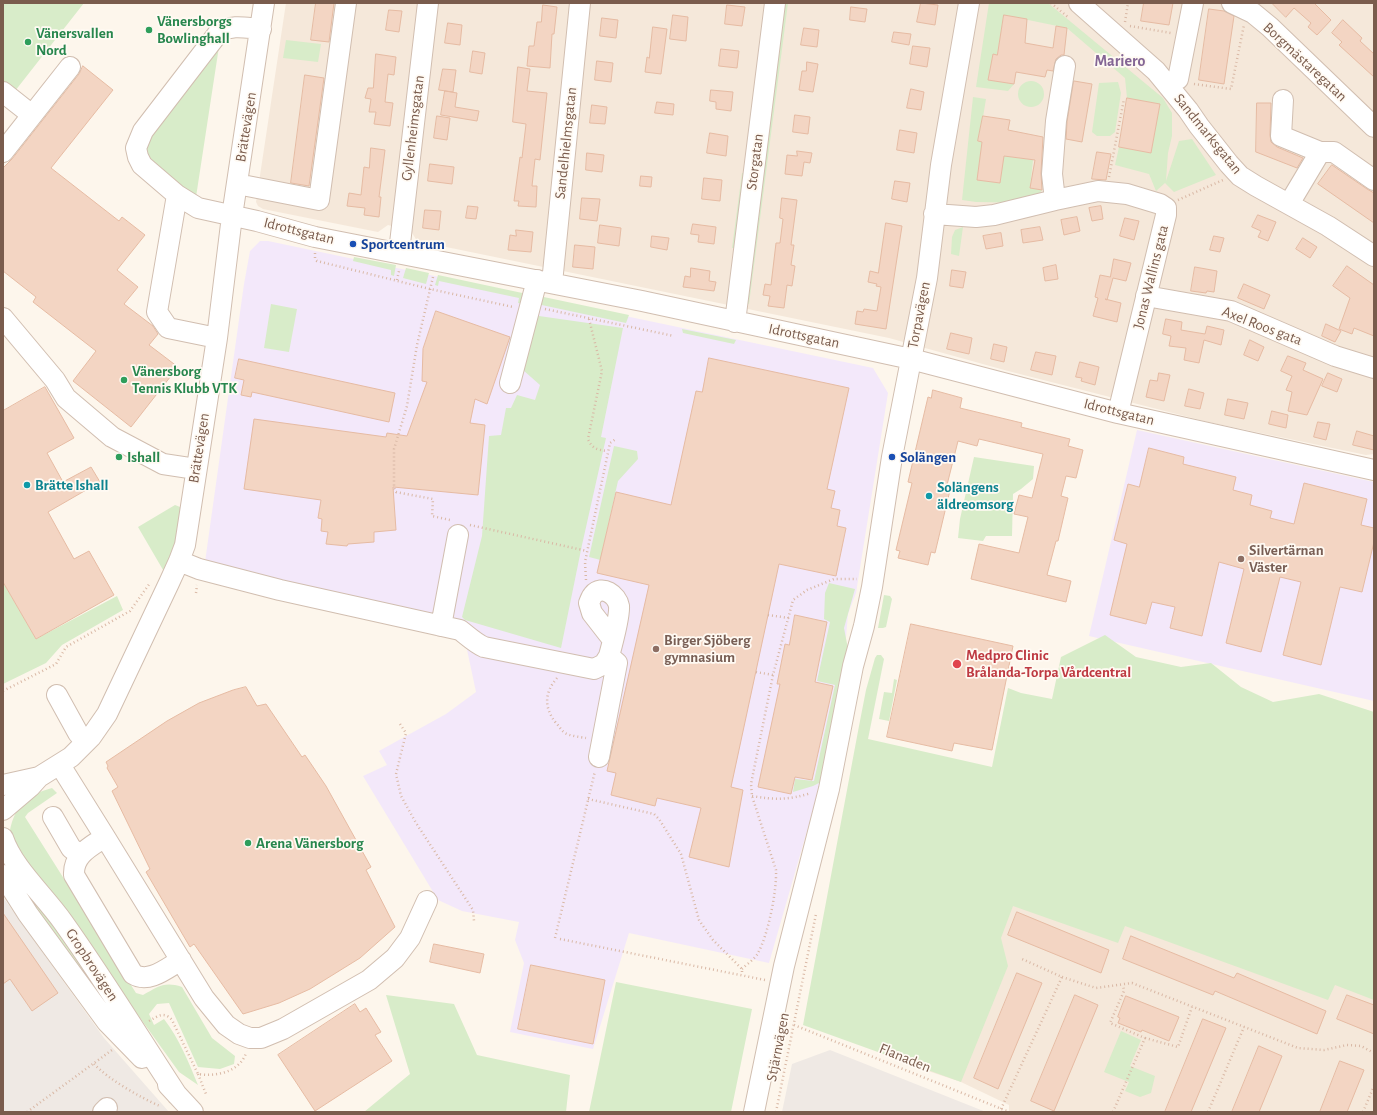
<!DOCTYPE html>
<meta charset="utf-8">
<style>
body{margin:0}
#map{position:relative;width:1377px;height:1115px;overflow:hidden;background:#fdf6ec;font-family:"Alegreya Sans",sans-serif}
canvas{display:block}
.frame{position:absolute;inset:0;border:4px solid #7a5c4d;pointer-events:none}
</style>
<div id="map">
<canvas width="1377" height="1115"></canvas>
<div class="frame"></div>
</div>
<script>
const g = document.querySelector('canvas').getContext('2d');
g.lineJoin = 'round';
function paint(path, color) { g.fillStyle = color; g.fill(path, 'evenodd'); }
function stroke(path, color, width, dash) { g.strokeStyle = color; g.lineWidth = width; g.lineCap = dash ? 'butt' : 'round'; g.setLineDash(dash || []); g.stroke(path); }
function write(font, color, halo, rows, align = 'center') {
  g.font = font + ' "Alegreya Sans",sans-serif'; g.lineWidth = 3.5; g.setLineDash([]); g.textBaseline = 'middle'; g.strokeStyle = halo; g.fillStyle = color; for (const [text, x, y, turn = 0] of rows) {
    g.save(); g.translate(x, y); g.rotate((+turn || 0) * Math.PI / 180); g.textAlign = isNaN(turn) ? turn : align; if (halo) g.strokeText(text, 0, 0); g.fillText(text, 0, 0); g.restore();
  }
}
const residential = new Path2D(`
 M286 3H1374V454L1366 455 1208 422 1008 371 889 338 417 241 411 231 388 225 378 232 263 209 258 206 256 202Z
 M1018 875 1374 972V1112H1009V1105L961 1082 928 1071Z`);
const industrial = new Path2D(`
 M3 897 104 1038 169 1112H3Z
 M830 1050 986 1112H782L792 1064Z`);
const education = new Path2D(`
 M260 241H268L873 368 888 393 856 593 848 614 843 673 815 803 769 963 629 933 593 1049 510 1032 524 963 515 940 519 922 462 911 438 900 363 776 387 765 379 751 446 714 476 692 462 626 205 562 244 284 250 251Z
 M1137 430 1374 482V701L1089 636Z`);
const green = new Path2D(`
 M3 3H84L15 91 3 82Z
 M784 3H788L749 304 747 303Z
 M989 3H1048L1163 98 1172 113V136L1168 153 1166 181 1179 141 1192 139 1216 175 1174 192 1165 183 1156 191 1149 174 1115 165 1119 147 1151 153 1160 104 1127 98 1125 78 1067 28 1004 15 997 55H993L988 80 1014 84 1008 91 976 87Z
 M220 40 196 197 147 160 143 150 148 134Z
 M286 40 321 44 318 62 283 58Z
 M1018 94a13 13 0 1 1 26 0a13 13 0 1 1-26 0Z
 M1118 82 1121 93 1115 132 1110 136H1097L1092 132 1099 83Z
 M973 97 986 99 979 141 982 142 977 180 1000 183 1003 156 1033 160 1030 188 1042 190 1031 203 976 202 962 200Z
 M742 173H744L735 248H732Z
 M963 227 959 256 951 254 952 237 955 230Z
 M354 257 396 265 394 276 391 275V270L353 261Z
 M406 268 429 273 426 284 403 278Z
 M438 275 527 294 524 304 518 303 519 298 439 281 438 286 435 285Z
 M539 296 629 315 626 323 537 304Z
 M271 304 297 309 289 352 264 348Z
 M532 315 623 328 601 437 606 438 582 545 561 648 465 620 462 617 482 536 489 436 501 435 506 408H511L517 395 535 400 540 385 523 370Z
 M682 329 736 340 734 344 683 333Z
 M614 446 637 451 638 459 618 481 602 552 616 564 589 557Z
 M974 457 1034 466 1033 479 1021 489 1013 494 1012 536H986L983 541 958 538 960 519Z
 M175 505 180 507 182 511 177 552 166 575 138 527Z
 M3 582 36 639 117 596 123 610 62 645 46 663 3 684Z
 M829 583 855 589 844 628 849 654 825 780 813 786 793 792 795 779 814 781 835 685 817 681 830 622 824 619 825 593Z
 M884 595 890 596 892 599 886 627 883 628H878Z
 M1105 635 1136 657 1181 667 1211 663 1241 687 1273 702 1319 694 1374 712V1000L1335 985 1328 1000 1125 926 1118 943 1013 906 1001 938 1008 966 961 1082 803 1025 859 726 866 690 875 658 877 655H881L884 659 868 739 992 767 1008 688 1021 693 1052 699 1061 657Z
 M894 679 897 680 889 721 879 719 884 692 892 693Z
 M52 788 57 793 28 813 25 817 136 993 143 995C158 987 164 981 182 987L212 1038 235 1056 234 1064 220 1069 198 1067 169 1003 157 1004 149 1014 154 1025 164 1019C179 1038 189 1063 198 1085L179 1072 9 836C13 808 25 795 52 788Z
 M3 855 82 958 114 1017 13 878 3 863Z
 M616 982 752 1009 731 1112H589Z
 M386 995 454 1004 477 1055 570 1075 566 1112H364L410 1074Z
 M1121 1031 1141 1040 1130 1066 1155 1076 1151 1093 1140 1097 1125 1091 1129 1082 1104 1072Z`);
const building = new Path2D(`
 M316 3H334L329 42 311 40Z
 M921 3 938 5 935 25 917 22Z
 M1144 3H1173L1169 25 1141 21Z
 M1272 3H1314L1331 20 1317 35 1308 27 1311 23 1294 8 1286 17Z
 M543 5 557 7 554 34H552L550 68 527 66 529 46H534L537 22H541Z
 M727 5 745 7 742 26 725 24Z
 M851 7 867 9 865 22 850 20Z
 M1209 9 1224 11 1234 16 1224 84 1199 80Z
 M389 10 402 11 399 32 386 30Z
 M673 15 688 17 686 41 670 39Z
 M1004 15 1027 19 1025 43 1053 48 1056 26 1067 28 1064 55H1061L1056 59 1053 71 1047 70 1045 77 1016 72 1014 84 988 80 993 54 997 55Z
 M602 18 618 20 616 38 600 36Z
 M1343 20 1362 38 1360 41 1374 54V77L1339 45 1342 42 1332 33Z
 M448 23 462 25 460 45 445 43Z
 M653 27 667 29 661 74 645 72 647 57 649 58Z
 M804 28 819 30 817 47 801 45Z
 M894 32 911 34 909 45 892 42Z
 M913 46 930 48 927 67 910 64Z
 M721 49 739 51 737 68 719 66Z
 M473 51 485 53 482 74 470 72Z
 M376 54 396 57 394 75 388 74 385 102 393 103 390 126 374 124 376 112H369L371 99 365 98 368 88H373Z
 M597 61 613 63 611 82 595 80Z
 M807 62 818 64 813 92 799 90 802 71H806Z
 M83 66 113 90 51 168 119 221 122 217 145 235 117 270 138 287 124 304 153 326 158 334 149 345 178 367 131 427 73 381 96 351 33 302 36 297 3 271V168L12 159 79 74Z
 M518 67 530 69 527 91 547 93 540 160 535 159 532 186H537L536 207 518 206 519 201H514L520 157 522 158 526 124 513 122Z
 M443 69 456 70 453 92 439 90Z
 M305 75 324 78 309 186 291 183Z
 M1074 81 1092 84 1082 142 1066 139 1067 122Z
 M911 89 924 92 921 110 907 108Z
 M711 90 733 92 731 111 716 109V102L710 101Z
 M445 91 457 93 455 107 479 111 477 121 441 115Z
 M1127 98 1160 104 1151 153 1119 147Z
 M657 102 674 104 673 115 655 113Z
 M1257 103H1271L1270 135 1271 142 1277 147 1303 158 1297 168 1256 152Z
 M592 105 607 107 605 124 590 123Z
 M795 115 810 117 808 134 793 132Z
 M437 116 450 118 447 140 434 138Z
 M983 116 1010 120 1008 130 1043 137 1041 173 1042 190 1030 188 1035 160 1004 156 1000 183 977 180 982 142 978 141Z
 M900 130 917 133 914 153 897 150Z
 M710 133 728 136 726 156 707 153Z
 M371 148 385 150 379 197H381L379 217 364 215 365 208 347 206 349 193 361 195 364 167 369 168Z
 M797 151 812 153 810 163 804 162 802 176 785 174 787 155 797 156Z
 M1097 152 1111 154 1106 180 1092 179Z
 M587 153 604 155 602 172 586 170Z
 M430 164 454 167 452 184 428 181Z
 M1332 165 1367 189 1374 193V223L1318 184Z
 M641 176 652 177 651 187 640 186Z
 M704 178 722 180 720 201 702 199Z
 M895 181 910 183 907 202 892 199Z
 M582 198 600 199 597 221 580 219Z
 M782 198 797 200 791 245H794L791 265 795 266 792 286 787 285 784 308 768 306 770 296 763 295 765 284 771 285 776 243H780L783 219 780 218Z
 M468 206 478 207 476 219 466 218Z
 M1101 206 1103 219 1092 221 1089 208Z
 M425 210 441 211 439 230 423 228Z
 M1258 215 1276 222 1268 241 1258 237 1261 231 1252 227Z
 M1077 217 1080 231 1064 235 1061 220Z
 M1125 218 1139 221 1134 240 1120 236Z
 M886 223 902 226 886 329 855 324 857 311 863 312 864 309 877 311 881 287 876 286 877 284 868 282 870 271 878 273Z
 M693 224 716 227 714 244 698 242 699 235 691 234Z
 M600 225 621 228 619 246 598 243Z
 M1040 227 1043 240 1023 243 1021 230Z
 M516 230 533 232 531 252 508 250 510 235 516 236Z
 M1001 233 1003 246 986 249 983 236Z
 M652 236 669 238 667 250 651 247Z
 M1214 236 1224 238 1220 252 1210 250Z
 M1303 238 1317 247 1310 258 1296 249Z
 M575 245 595 247 593 269 573 267Z
 M1114 259 1131 263 1126 281 1113 278 1107 300 1105 299 1121 303 1117 322 1093 316 1098 298 1095 297 1100 275 1110 277Z
 M1056 265 1058 279 1045 281 1043 268Z
 M1347 266 1374 285V336L1354 328 1352 334 1339 329 1350 298 1333 286Z
 M1195 267 1217 271 1214 292 1207 291 1206 293 1191 291Z
 M691 268 710 271 709 281 716 282 714 291 683 287 685 276 690 277Z
 M952 270 966 272 963 288 950 286Z
 M1244 284 1270 295 1264 309 1238 298Z
 M436 311 510 337 487 404 475 399 470 423 485 425 478 495 393 487 396 530 374 532V542L348 544 347 546 326 544 328 532 321 531 322 519 318 518 321 500 244 489 254 419 386 437 387 433 407 436 427 382 422 381 423 349Z
 M1166 319 1182 322 1181 330 1205 334 1207 326 1224 330 1221 345 1204 340 1199 363 1184 360 1186 348 1169 346 1171 336 1163 334Z
 M1326 324 1341 331 1335 342 1322 336Z
 M951 333 972 338 969 354 947 349Z
 M1250 340 1264 347 1258 361 1244 355Z
 M994 344 1007 347 1004 362 991 359Z
 M1036 352 1056 356 1052 375 1031 370Z
 M1288 356 1306 363 1303 370 1323 379 1307 415 1288 411 1292 392 1286 390 1292 376 1281 371Z
 M709 358 849 388 827 489 835 491 831 508 840 510 837 526 846 528 836 576 779 564 731 787 743 790 729 867 689 857 701 808 657 798 655 806 611 795 616 773 607 771 649 585 597 573 616 492 671 505 696 391 702 392Z
 M239 359 395 393 389 422 252 392 251 397 241 395 244 380 235 378Z
 M1080 362 1099 367 1095 385 1081 381 1082 378 1076 377Z
 M1159 373 1170 375 1164 401 1146 397 1150 380 1157 381Z
 M1328 373 1342 379 1337 392 1322 386Z
 M45 387 74 438 47 453 63 482 91 467 100 482 48 512 74 559 89 551 114 595 36 639 3 582V411Z
 M1189 389 1204 393 1200 409 1185 406Z
 M933 390 962 398 960 408 1022 423 1021 427 1070 439 1068 446 1083 450 1076 478 1066 476 1061 496 1068 498 1058 541H1056L1047 575 1071 581 1066 602 971 579 979 544 1019 553 1028 517 1014 514 1019 495 1032 498 1043 454 979 439 977 446 958 441 947 485 951 486 935 553 931 552 928 565 898 558 900 551 896 550 912 483 908 482 928 397 931 398Z
 M1228 399 1248 403 1244 419 1225 415Z
 M1272 411 1288 415 1286 428 1269 424Z
 M1318 422 1330 424 1326 440 1314 437Z
 M1357 431 1374 436V450L1353 445Z
 M1149 448 1184 457 1183 464 1236 477 1233 490 1252 495 1250 505 1272 511 1270 518 1294 524 1304 483 1367 499 1361 525 1374 528V542L1362 592 1340 587 1321 665 1283 655 1301 582 1280 577 1261 652 1226 643 1244 569 1219 562 1202 636 1170 628 1175 607 1152 602 1146 624 1110 615 1127 544 1114 540 1128 484 1139 487Z
 M795 615 827 622 815 682 833 686 812 780 795 777 791 794 758 787 780 684H777L785 644 789 645Z
 M911 624 1013 646 992 750 954 743 952 751 887 737Z
 M246 687 257 706 266 704 302 757 305 755 326 786 371 867 366 870 395 927 360 958 310 989 279 1003 243 1014 194 944 190 947 146 872 150 869 112 791 118 787 107 768 108 766 106 762 167 721 199 703 233 690Z
 M1017 912 1109 950 1101 973 1008 935Z
 M3 913 58 993 32 1011 10 979 3 984Z
 M1131 936 1234 978 1237 973 1326 1011 1317 1034 1215 991 1213 995 1123 959Z
 M434 944 484 954 480 973 430 962Z
 M531 965 605 980 593 1044 518 1029Z
 M1017 973 1042 983 998 1089 974 1078Z
 M1075 995 1098 1005 1054 1111 1031 1101Z
 M1347 995 1374 1005V1034L1337 1019Z
 M1126 996 1179 1017 1169 1041 1142 1030 1141 1032 1118 1023 1120 1018 1118 1017Z
 M355 1004 360 1012 366 1008 381 1032 375 1035 392 1061 315 1111 278 1055Z
 M1203 1019 1226 1028 1191 1112H1165Z
 M1259 1046 1282 1056 1259 1112H1232Z
 M1340 1061 1364 1070 1347 1112H1320Z`);
const path = new Path2D(`
 M1051 3 1069 18
 M1125 22 1128 3
 M1130 26 1171 33
 M1194 84 1231 89 1244 25
 M1109 177 1124 99
 M1178 200 1223 180
 M315 253V259L317 261 430 289 513 307
 M433 277 417 345 407 406 394 449V488L396 492 401 493 433 499 432 516 450 520
 M397 280 399 271
 M545 309 674 336
 M589 319 602 371 588 439C592 449 598 450 608 451
 M470 525 587 551
 M586 580 585 562 610 443 616 439
 M196 593 197 585
 M768 615 789 618
 M756 672 773 675
 M557 678C544 693 544 708 556 723 559 726 561 730 565 733 570 736 580 737 586 738
 M3 691 56 664 66 647 130 611 150 583
 M400 724 406 733 396 774 401 796 416 823 473 910 474 921
 M752 796C775 800 789 800 811 793
 M588 799 654 814 659 819 681 854 699 920 713 940 742 969V975
 M555 938 595 771
 M560 939 765 980
 M742 969C747 964 755 959 758 953 768 935 777 891 776 870L752 796 751 784 773 675 793 600 807 590 834 579H857
 M1062 977 1096 988 1132 983 1298 1048 1324 1050 1347 1045 1361 1046 1374 1053
 M149 1021C158 1016 164 1011 172 1020L198 1074C215 1077 240 1072 246 1053
 M794 1025 1009 1112
 M1145 1038 1178 1047 1192 1007
 M94 1064C108 1079 141 1098 160 1106
 M198 1074 206 1094
 M1001 1109 1062 977 1022 959
 M27 1112 112 1050
 M776 1112 816 914
 M1113 1112 1145 1038 1110 1023 1124 991 1123 985
 M1208 1112 1244 1027
 M1363 1112 1374 1086`);
const minor = new Path2D(`
 M1079 3 1156 71 1188 110 1199 126 1229 164 1240 176 1256 186 1328 226 1374 256
 M1232 3 1253 13 1270 27 1374 127
 M261 29C246 28 233 24 219 32L143 131 136 148 138 157 142 165 177 195 198 208 257 221 315 237 642 301 911 359 1118 413 1374 470
 M1168 85 1178 79 1193 3
 M3 92 32 115
 M1283 100 1281 136 1320 152
 M3 152 70 67
 M237 184 319 200 346 3
 M177 195 157 312 168 328 217 338
 M1055 200 1052 174 1056 121 1065 66
 M1289 204 1320 152H1334L1374 180
 M934 214 976 217 994 215 1055 200 1098 191 1127 194 1160 204 1166 208V215L1118 413
 M399 252 428 3
 M552 283 580 3
 M1146 296 1231 311 1335 356 1374 368
 M3 318 55 380 66 398 112 437 163 464 196 469
 M735 322 775 3
 M510 383 537 280
 M179 561 199 569 280 590 460 630C468 636 475 643 484 647L594 669 604 664 609 656 617 663 599 757
 M441 626 458 535
 M609 656C612 645 620 616 619 606 617 595 602 584 593 595 591 597 590 601 589 603L592 613 613 640
 M57 695 78 733 86 742
 M60 765 105 837 204 998 226 1025 239 1034 250 1038H261L283 1029 369 980 395 958 410 938 427 901
 M3 785 39 777
 M3 810 30 787 39 777 71 757 91 737 107 714 169 583 179 561 185 545 217 338 232 216 264 3
 M53 817 71 848 80 855
 M105 837C90 847 73 855 74 875L133 974C149 984 167 968 181 960
 M3 838C13 868 44 895 63 922 103 978 139 1037 177 1095
 M3 875 28 914 107 1022 142 1058
 M168 1085 193 1112
 M103 1112 107 1108
 M754 1112 784 966 829 789 853 666 864 626 872 587 892 457 927 278 941 165 969 3`);
const markers = [
 [149,30,4,"#2e9e5b"],
 [28,42,4,"#2e9e5b"],
 [353,244,4,"#1a4fb4"],
 [124,380,4,"#2e9e5b"],
 [119,457,4,"#2e9e5b"],
 [892,457,4,"#1a4fb4"],
 [27,485,4,"#0f9aa8"],
 [929,496,4,"#0f9aa8"],
 [1241,559,4,"#8d6e63"],
 [656,649,4,"#8d6e63"],
 [957,664,5,"#e0444e"],
 [248,843,4,"#2e9e5b"]
];
const leisureNames = [
 ["Vänersborgs",157,21],
 ["Bowlinghall",157,38],
 ["Vänersvallen",36,33],
 ["Nord",36,50],
 ["Vänersborg",132,371],
 ["Tennis Klubb VTK",132,388],
 ["Ishall",127,457],
 ["Arena Vänersborg",256,843]
];
const streetNames = [
 ["Borgmästaregatan",1305,62,43],
 ["Brättevägen",246,127,-81],
 ["Gyllenheimsgatan",413,128,-83],
 ["Sandmarksgatan",1208,134,51],
 ["Sandelhielmsgatan",566,143,-84],
 ["Storgatan",755,162,-83],
 ["Idrottsgatan",299,231,14],
 ["Jonas Wallins gata",1151,277,-76],
 ["Torpavägen",919,315,-79],
 ["Axel Roos gata",1262,326,21],
 ["Idrottsgatan",804,336,12],
 ["Idrottsgatan",1119,412,14],
 ["Brättevägen",199,448,-81],
 ["Gropbrovägen",92,965,57],
 ["Stjärnvägen",778,1047,-79],
 ["Flanaden",905,1058,22]
];
const transitNames = [
 ["Sportcentrum",361,244],
 ["Solängen",900,457]
];
const cultureNames = [
 ["Brätte Ishall",35,485],
 ["Solängens",937,487],
 ["äldreomsorg",937,504]
];
const educationNames = [
 ["Silvertärnan",1249,550],
 ["Väster",1249,567],
 ["Birger Sjöberg",664,640],
 ["gymnasium",664,657]
];
const healthNames = [
 ["Medpro Clinic",966,655],
 ["Brålanda-Torpa Vårdcentral",966,672]
];
const neighbourhoodNames = [
 ["Mariero",1120,61]
];
paint(residential, '#f5e8da');
paint(industrial, '#efe9e4');
paint(education, '#f3e8fa');
paint(green, '#d8ecc9');
paint(building, '#f3d5c3');
stroke(building, '#e6bba3', 1);
stroke(minor, '#d1beb0', 22);
stroke(path, '#d9b8a5', 2.5, [1, 3]);
stroke(minor, '#fff', 20);
for (const [x, y, r, color] of markers) { const dot = new Path2D(); dot.arc(x, y, r, 0, 2 * Math.PI); g.fillStyle = color; g.fill(dot); stroke(dot, '#fffaf3', 1.5); }
write('bold 15px', '#27864d', '#fffaf3', leisureNames, 'left');
write('15px', '#7a5c4d', '#fffaf3', streetNames);
write('bold 15px', '#164399', '#fffaf3', transitNames, 'left');
write('bold 15px', '#0d838f', '#fffaf3', cultureNames, 'left');
write('bold 15px', '#785e54', '#fffaf3', educationNames, 'left');
write('bold 15px', '#be3a42', '#fffaf3', healthNames, 'left');
write('bold 16px', '#846695', '#fffaf3', neighbourhoodNames);
</script>
